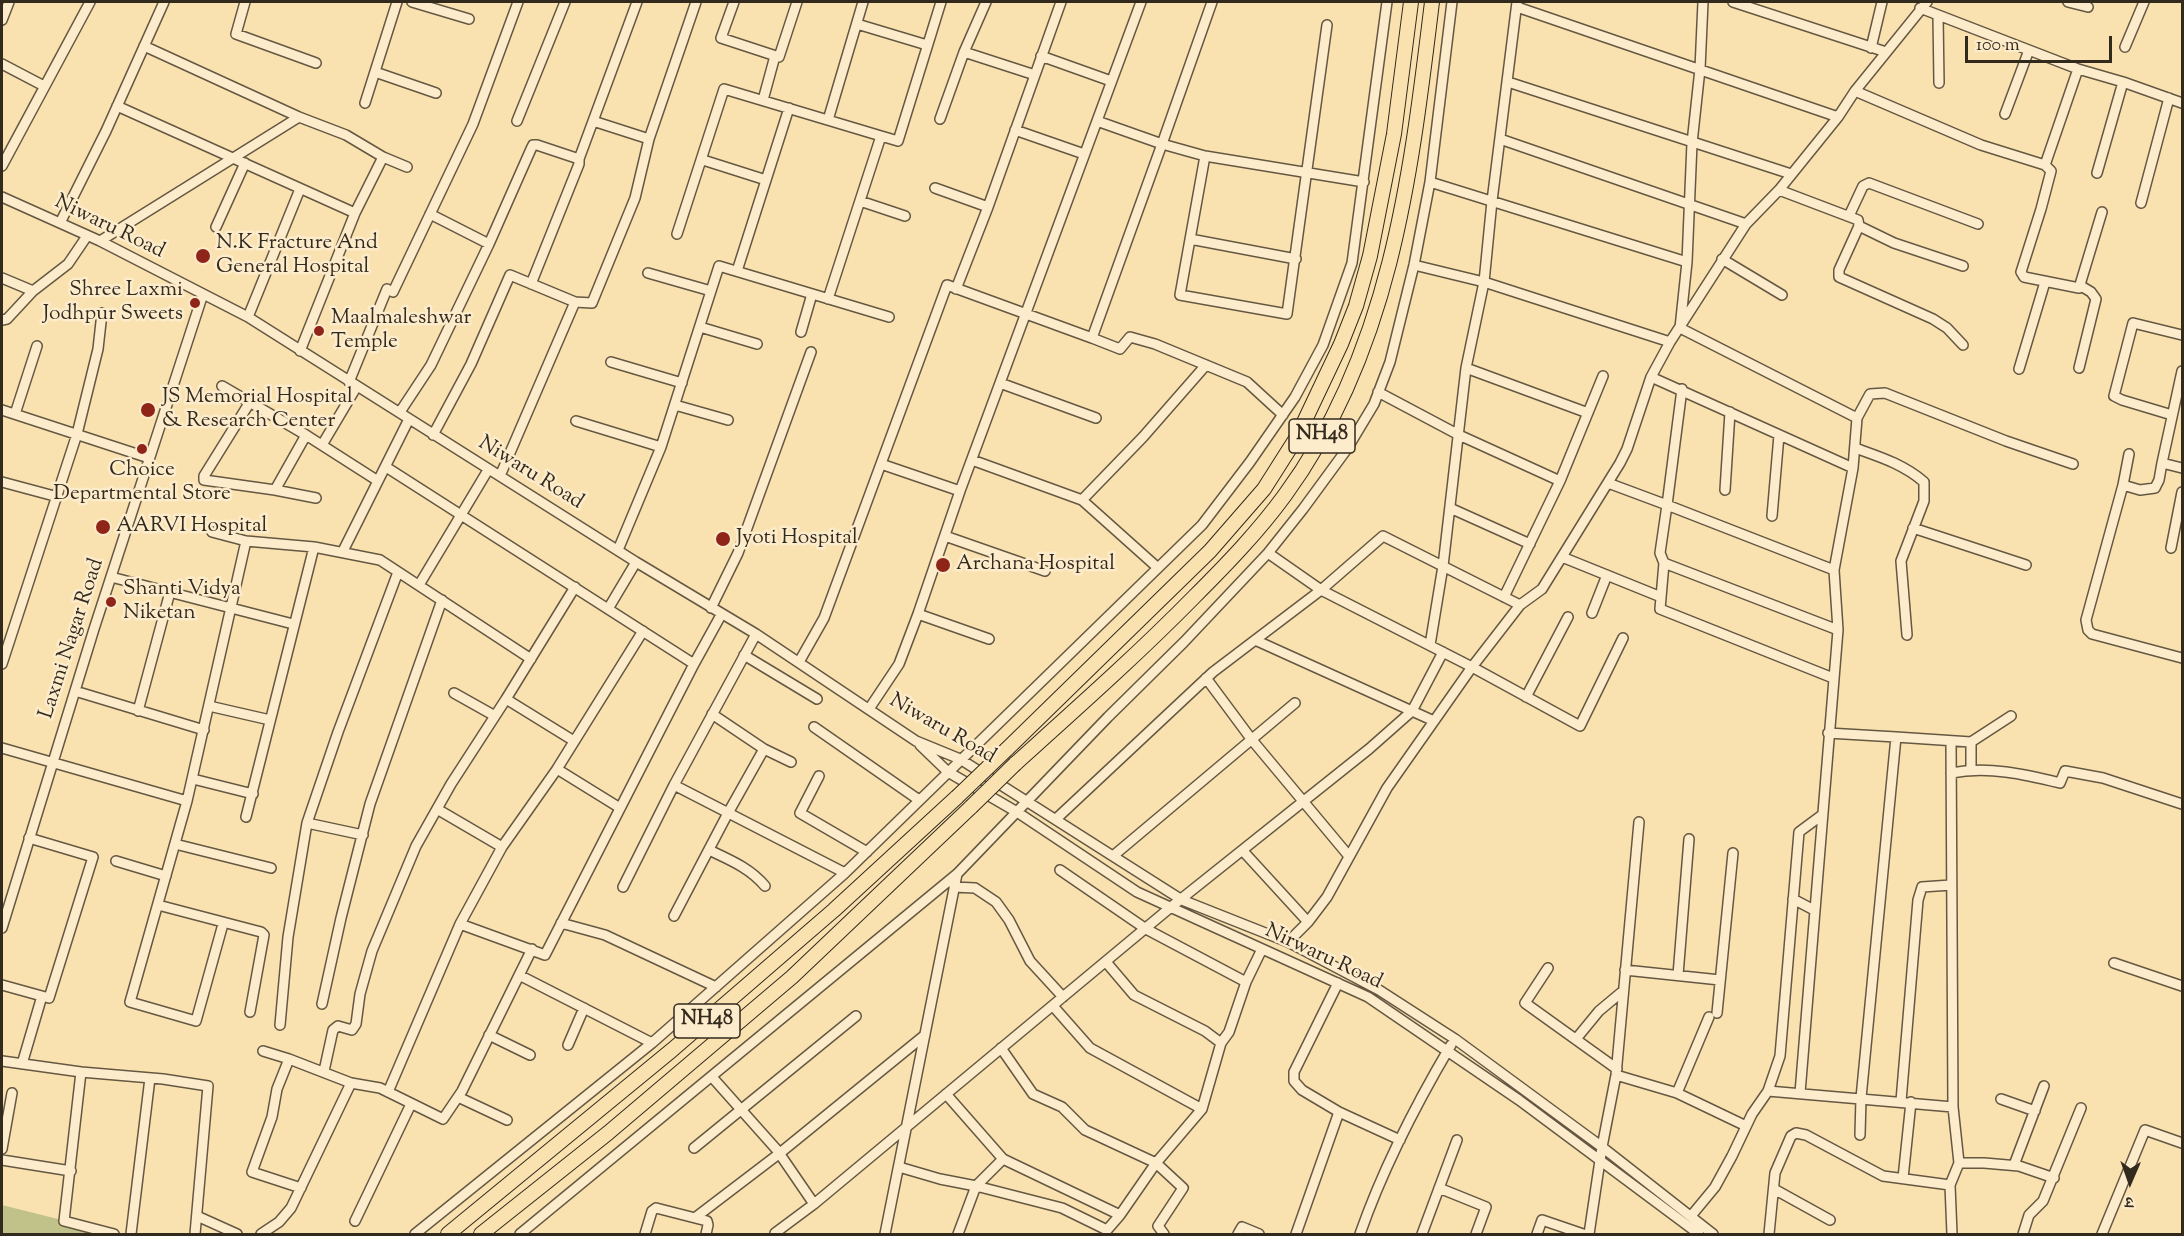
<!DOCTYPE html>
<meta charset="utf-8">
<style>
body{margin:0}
#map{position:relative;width:2184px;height:1236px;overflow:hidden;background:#fae2b0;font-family:"Sorts Mill Goudy","Noto Serif Devanagari",serif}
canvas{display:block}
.frame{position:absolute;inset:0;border:3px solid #332a1e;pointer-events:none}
.north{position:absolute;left:2100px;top:1152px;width:60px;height:60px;-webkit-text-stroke:4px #fceccc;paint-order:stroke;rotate:182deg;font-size:16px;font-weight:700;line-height:24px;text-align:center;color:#332a1e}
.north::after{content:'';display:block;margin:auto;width:21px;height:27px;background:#332a1e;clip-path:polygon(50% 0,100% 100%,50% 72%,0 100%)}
.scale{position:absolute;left:1965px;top:36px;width:147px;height:27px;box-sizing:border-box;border:3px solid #332a1e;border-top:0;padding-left:8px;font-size:18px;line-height:21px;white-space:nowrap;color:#332a1e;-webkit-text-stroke:4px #fceccc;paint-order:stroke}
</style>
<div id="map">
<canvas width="2184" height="1236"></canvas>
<div class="frame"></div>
<div class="north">उ</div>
<div class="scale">100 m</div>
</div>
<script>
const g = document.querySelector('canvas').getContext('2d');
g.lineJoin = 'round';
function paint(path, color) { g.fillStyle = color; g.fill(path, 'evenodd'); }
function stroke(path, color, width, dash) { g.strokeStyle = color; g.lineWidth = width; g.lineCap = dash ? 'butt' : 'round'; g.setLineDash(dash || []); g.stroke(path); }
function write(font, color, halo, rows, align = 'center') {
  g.font = font + ' "Sorts Mill Goudy",serif'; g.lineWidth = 5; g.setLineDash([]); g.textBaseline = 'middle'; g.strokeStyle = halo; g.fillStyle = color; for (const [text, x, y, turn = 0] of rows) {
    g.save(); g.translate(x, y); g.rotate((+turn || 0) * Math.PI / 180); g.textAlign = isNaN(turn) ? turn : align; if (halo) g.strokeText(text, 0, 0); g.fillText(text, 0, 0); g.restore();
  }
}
const green = new Path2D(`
 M2 1205 102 1230V1234H2Z`);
const minor = new Path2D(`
 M245 2 236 34 316 63
 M412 2 469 19
 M734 2 721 38 779 57 797 2
 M986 2 964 52 1035 75
 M1703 2 1700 69 1692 143 1687 262 1680 328 1857 418
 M1733 2 1886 52
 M2068 2 2088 7
 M1517 7 1838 117
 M1920 8 2078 69 2123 82 2182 103
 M1938 15 1939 83
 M2 20 9 2
 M857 24 927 45
 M2125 47 2144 2
 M1871 48 1882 2
 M1041 56 1111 81
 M2 64 44 86
 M375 72 436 93
 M1508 82 1791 174
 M1855 91 1981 145 2045 165 2051 171 2041 209 2021 272 2024 277 2079 288 2102 212
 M763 100 775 56
 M365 103 397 2
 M117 106 355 213 383 157 346 135 299 117 144 46
 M2005 114 2029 50
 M940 119 964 52
 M828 120 863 2
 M517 121 565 2
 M593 121 649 139
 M1097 121 1162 144 1212 2
 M1015 130 1084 154
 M881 136 898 141 941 2
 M1500 139 1746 224
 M1205 156 1180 295 1287 314 1327 25
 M383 157 407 167
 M703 160 766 180
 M2045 165 2078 69
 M2 166 90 2
 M2097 173 2123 82
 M1430 182 1687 262
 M935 188 988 207
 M1779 190 1858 220 1859 226 1839 270V277L1933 319 1947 328 1963 345
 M2 197 100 241 248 317 636 562 756 634 916 741 960 759 1182 900 1288 942 1379 990 1455 1039 1602 1147 1713 1234
 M860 201 905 216
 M2141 203 2169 98
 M430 214 489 244
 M1849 216 1863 186 1869 183 1978 224
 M60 223 106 131 164 2
 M1859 226 1894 243 1963 266
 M216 227 245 163
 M677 234 724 89 881 136 828 299
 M1190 239 1296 259
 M100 241 299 117
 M1722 259 1782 295
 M1414 265 1484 282 1670 342 1746 224 1779 190 1838 117 1855 91 1927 2
 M737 271 789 108
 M648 273 711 291
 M2 278 33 291 68 264 87 236
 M531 284 579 164V159
 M956 289 988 207 1061 2
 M575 302 592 303 635 198 649 139 696 2
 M248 317 300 189
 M2 320 7 319 33 291
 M700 327 757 344
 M801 332 812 294
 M1092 338 1120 349 1130 337 1155 344 1247 382 1283 415
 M300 351 355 213
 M611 362 682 383
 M1466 368 1588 413
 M2079 368 2096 299 2091 292 2081 286
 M2019 369 2045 282
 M1651 377 1853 468
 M349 382 387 289 393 292 473 124 518 2
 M1000 383 1096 418
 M222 386 306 435 378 481 409 419
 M1378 392 1459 435 1560 481 1504 597
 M250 402 204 476V480L275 490 306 435
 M675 405 728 420
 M2 410 149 458
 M400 412 431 365 489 244 531 149 533 145H537L579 159 637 2
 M15 414 37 346
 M2172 415 2122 400 2114 396 2133 323 2182 335
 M576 421 661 447
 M433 435 471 364 510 275 575 302 500 476
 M322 445 357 386
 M1855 448C1880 457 1903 464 1924 482V501L1901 561 1907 635
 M972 460 1082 500 1143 437 1206 365
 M2162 463 2182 371
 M881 464 960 491
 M386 467 694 664 721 615
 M2182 468 2162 463 2159 480 2155 488 2140 490 2123 485 2086 620 2088 630 2092 634 2182 658
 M1560 481 1603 376
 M2 482 58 497
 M1608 483 1667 505 1682 389
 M2123 485 2129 454
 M275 490 316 498
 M1725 490 1730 412
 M1082 500 1158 568
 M1450 508 1530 544
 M1772 516 1779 435
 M1913 528 2026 565
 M212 532 246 541 314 547 380 560 531 659
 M945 536 1045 571
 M2171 548 2182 492
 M618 550 661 447 719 266 889 317
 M343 551 378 481
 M1268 553 1321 590 1472 667 1520 605 1542 589 1620 463 1627 449 1651 377 1670 342
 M1562 557 1661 597
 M1664 563 1660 553 1667 505 1834 570
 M111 577 293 624
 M419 585 488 470
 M711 608 738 553 811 352
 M608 609 636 562
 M1592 613 1607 575
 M918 614 989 639
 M1255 640 1434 721
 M1430 645 1443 566 1466 368 1484 282 1492 201 1517 2
 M744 655 817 699
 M799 662 824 618 947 285 1092 338 1162 144 1205 156 1364 182
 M2 664 77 434 98 349 102 313
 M1206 678 1252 740 1348 855
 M1833 678 1660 609 1664 563 1838 630
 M75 691 204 730
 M454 693 495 716
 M1526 697 1568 617
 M506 699 575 587
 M209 706 270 720
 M869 709 899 664 918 614 960 491 1141 2
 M138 711 170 592
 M712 714 764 749 791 762
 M814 727 919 800
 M1828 733 1896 737 1861 1098 1860 1135
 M1896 737 1971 742 2011 716
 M1971 742V769
 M920 745 948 772 1017 812 1137 892 1368 997 1519 1100 1699 1234
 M2 748 187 801
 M557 769 620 808
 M1951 773C1988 766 2024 774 2060 783L2065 771 2103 778 2182 804
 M819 776 800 813 867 852
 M193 779 253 794
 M674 785 845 873
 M437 809 502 847
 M246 817 314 547
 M1056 819 1213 672 1321 590 1383 536 1520 605
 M363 835 307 823 338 732 398 572
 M175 844 271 868
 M709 850C730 860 750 868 765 886
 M1243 851 1308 922
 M1113 856 1295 703
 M116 861 166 876
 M1060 870 1146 929 1246 982
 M623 887 674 785 756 634
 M954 887 975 888 996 902 1009 920 1030 961 1063 997
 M1793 899 1814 910
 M158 905 261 932 264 935 250 1012
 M674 916 728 813 764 749
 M561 923 605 935 716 987
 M223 924 196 1021 130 1002 187 801 246 541
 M460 924 545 955 694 664
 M2 928 94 629 203 294
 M1288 942 1308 922 1327 897 1387 788 1472 667 1580 726 1623 638
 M1106 962 1134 995 1205 1031 1221 1043 1229 1032 1246 982 1262 949
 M2114 963 2182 986
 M1548 968 1525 1003 1617 1069
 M1625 970 1720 980
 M519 975 652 1043
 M1678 975 1689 839
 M1338 983 1294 1072V1081L1302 1090 1339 1112 1400 1140
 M2 985 49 998 93 857 29 838
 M322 1004 341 918 370 804 442 600
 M1053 1006 1090 1048 1202 1109
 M1717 1013 1733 853
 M280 1025 288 937 307 823
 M489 1035 530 1055
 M1576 1039 1599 1011 1623 991
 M568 1045 584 1008
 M263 1051 289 1059
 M2 1061 81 1072 64 1221 114 1234
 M22 1064 42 996
 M324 1071 333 1030 338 1026 352 1030 356 1024 360 994 372 951 416 846 451 784 506 699 574 741
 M81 1072 163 1079 208 1086 195 1234
 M1616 1075 1677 1093 1746 1126
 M712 1077 777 1150 814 1204 1171 907 1369 749 1412 711 1443 652
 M1768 1091 1780 1056 1799 832 1822 815
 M388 1092 460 924 502 847 557 769 643 631
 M1677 1093 1709 1017
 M1800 1093 1838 630 1834 570 1853 468 1857 418 1870 394 1885 393 2006 441 2073 464
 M946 1094 1003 1159 1120 1215
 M458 1097 507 1120
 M2001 1099 2035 1111
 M1901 1101 1918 900 1922 887 1951 885
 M694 1148 856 1016
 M2 1149 12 1093
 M2 1160 71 1171
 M1959 1163H1984L2019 1166 2054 1178
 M2014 1165 2044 1086
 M899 1167 940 1179 976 1186 1003 1159
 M1903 1178 1911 1102
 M301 1188 252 1172 272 1117 277 1089 289 1059 351 1083 380 1088 443 1119 462 1091 532 949
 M1439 1188 1486 1207 1476 1234
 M1774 1189 1830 1220
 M197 1216 237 1234
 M1691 1216 1715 1187 1732 1156 1752 1114 1768 1091 1953 1107 1951 741
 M696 1217 780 1153 925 1035
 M355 1221 411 1104
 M775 1233 814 1204
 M131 1234 150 1078
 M261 1234 279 1222 291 1208 351 1083
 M415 1234 652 1043 845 873 1202 525 1250 462 1295 397 1323 345 1352 263 1387 2
 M520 1234 957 874 1108 717 1184 642 1268 553 1303 509 1347 449 1374 404 1390 362 1414 265 1430 182 1452 2
 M645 1234 652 1211 656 1208 707 1221 708 1225 706 1234
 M885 1234 957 874
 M958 1234 976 1186 1062 1208 1107 1230 1120 1215 1156 1163 1085 1130 1062 1107 1033 1094 1001 1048
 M1164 1234 1158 1226 1183 1188 1156 1163 1202 1109 1221 1043
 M1238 1234 1242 1227 1259 1234
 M1296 1234 1339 1112
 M1360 1234C1383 1168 1415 1106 1451 1045
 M1422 1234 1457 1140
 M1537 1234 1542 1220 1583 1234
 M1589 1234 1602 1147 1616 1075 1639 822
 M1769 1234 1775 1173 1791 1136 1796 1133 1806 1135 1883 1176 1950 1185
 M1952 1234 1950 1185 1959 1163 1953 1107
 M2023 1234 2029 1215 2043 1201 2081 1108
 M2102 1234 2145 1130 2182 1143`);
const highway = new Path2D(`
 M1006 750 1210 551 1264 489 1297 437 1341 344 1356 306 1370 256 1394 134 1411 2
 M1015 764C1076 709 1137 655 1194 597 1226 565 1258 532 1285 495 1391 350 1411 174 1432 2
 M448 1234 672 1050 834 910 957 797
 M481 1234 608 1133 792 977 971 807`);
const highwayBridge = new Path2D(`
 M957 797 1006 750
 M971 807 1015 764`);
const markers = [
 [203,256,8,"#8f2418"],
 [195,303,6,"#8f2418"],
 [319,331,6,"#8f2418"],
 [148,410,8,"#8f2418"],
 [142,449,6,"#8f2418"],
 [103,527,8,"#8f2418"],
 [723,539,8,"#8f2418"],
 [943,565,8,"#8f2418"],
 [111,602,6,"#8f2418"]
];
const shields = [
 [1322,436,66],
 [707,1021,66]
];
const shieldNames = [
 ["NH48",1322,436],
 ["NH48",707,1021]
];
const streetNames = [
 ["Niwaru Road",109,228,26],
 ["Niwaru Road",530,474,32],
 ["Laxmi Nagar Road",73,639,-72],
 ["Niwaru Road",942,730,30],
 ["Nirwaru Road",1323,958,25]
];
const poiNames = [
 ["N.K Fracture And",216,244],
 ["General Hospital",216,268],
 ["Shree Laxmi",183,291,"right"],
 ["Jodhpur Sweets",183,315,"right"],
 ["Maalmaleshwar",331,319],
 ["Temple",331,343],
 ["JS Memorial Hospital",162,398],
 ["& Research Center",162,422],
 ["Choice",142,471,"center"],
 ["Departmental Store",142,495,"center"],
 ["AARVI Hospital",116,527],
 ["Jyoti Hospital",736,539],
 ["Archana Hospital",956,565],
 ["Shanti Vidya",123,590],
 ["Niketan",123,614]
];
paint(green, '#c1c289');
stroke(minor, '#655842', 12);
stroke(highway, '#332a1e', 16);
stroke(minor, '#fceccc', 9);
stroke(highway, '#fae2b0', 14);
stroke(highwayBridge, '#332a1e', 16, []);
stroke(highwayBridge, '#fae2b0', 14);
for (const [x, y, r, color] of markers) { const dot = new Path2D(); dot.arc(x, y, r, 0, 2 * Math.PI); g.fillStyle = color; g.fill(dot); stroke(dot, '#fceccc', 2); }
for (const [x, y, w] of shields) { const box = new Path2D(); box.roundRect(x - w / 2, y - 17, w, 34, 4.5); g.fillStyle = '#fceccc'; g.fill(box); stroke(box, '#332a1e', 1.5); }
write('bold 20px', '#332a1e', null, shieldNames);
write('21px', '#332a1e', '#fceccc', streetNames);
write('21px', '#332a1e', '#fceccc', poiNames, 'left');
</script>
